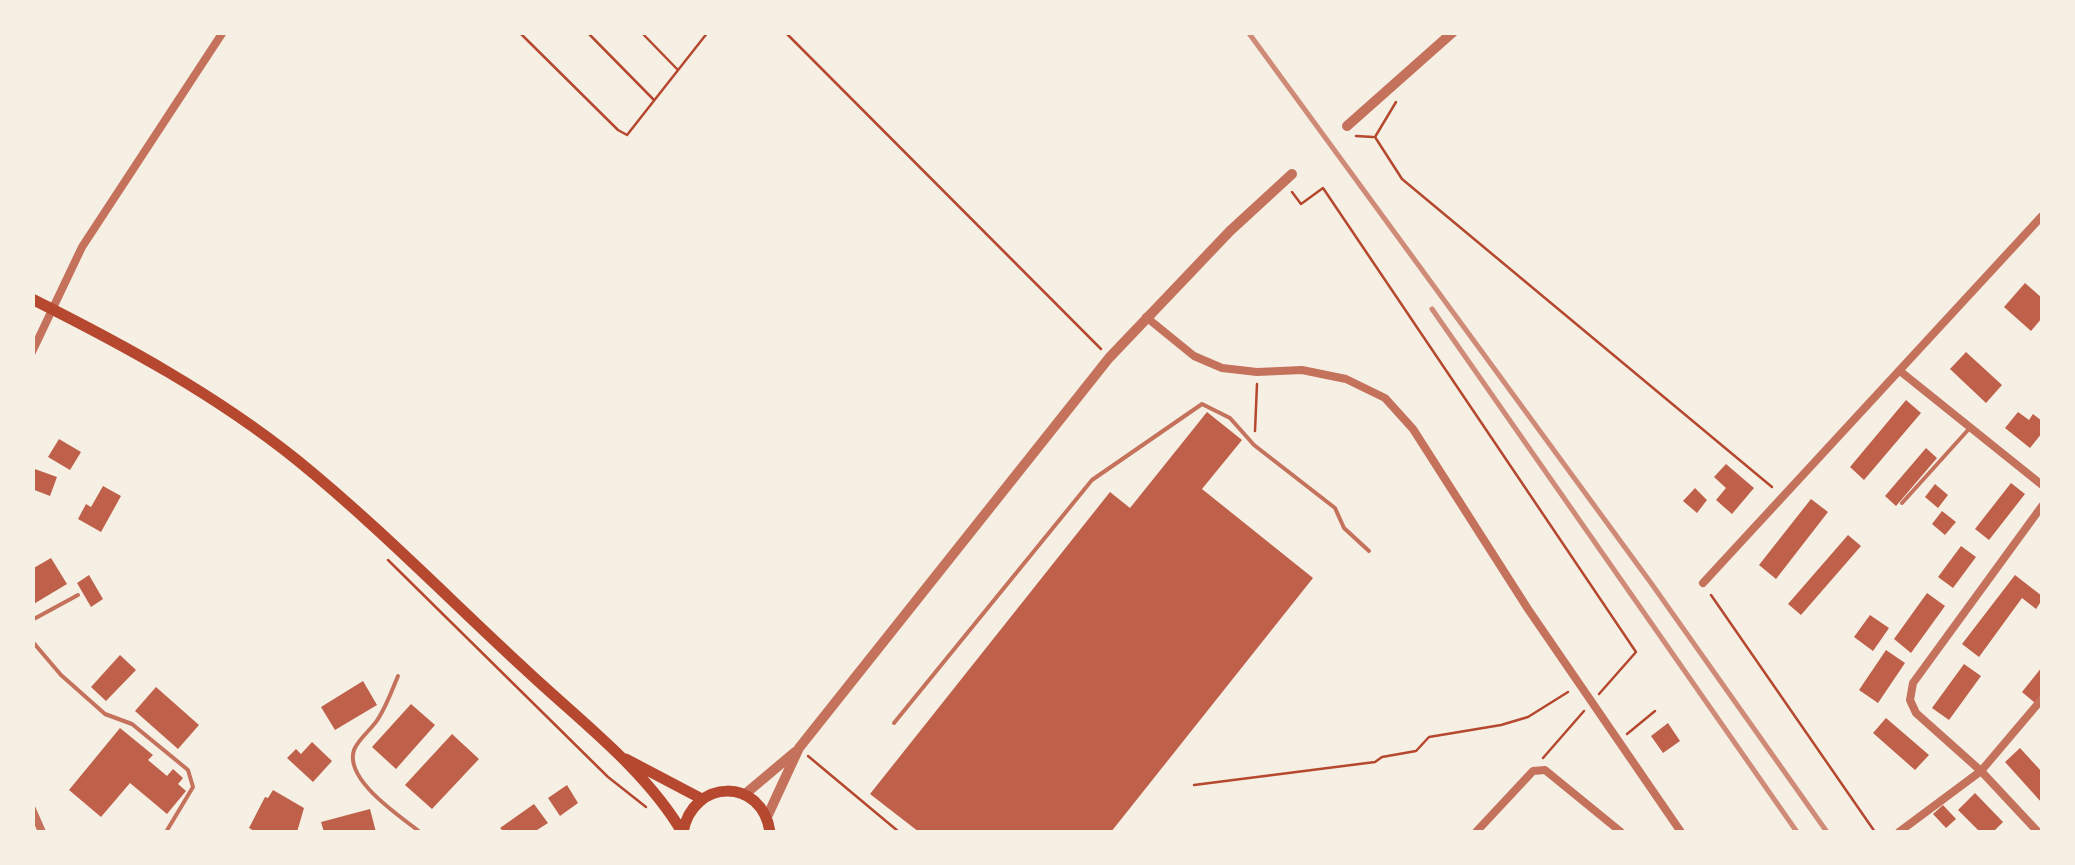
<!DOCTYPE html>
<style>
body{margin:0}
#map{position:relative;width:2075px;height:865px;overflow:hidden;background:#f6efe4;font-family:"Noto Sans",sans-serif}
canvas{display:block}
.frame{position:absolute;inset:0;border:35px solid #f6efe4;pointer-events:none}
</style>
<div id="map">
<canvas width="2075" height="865"></canvas>
<div class="frame"></div>
</div>
<script>
const g = document.querySelector('canvas').getContext('2d');
g.lineJoin = 'round';
function paint(path, color) { g.fillStyle = color; g.fill(path, 'evenodd'); }
function stroke(path, color, width, dash) { g.strokeStyle = color; g.lineWidth = width; g.lineCap = dash ? 'butt' : 'round'; g.setLineDash(dash || []); g.stroke(path); }
const building = new Path2D(`
 M2025 283 2042 298V318L2031 331 2004 307Z
 M1966 352 2002 385 1986 403 1950 369Z
 M1906 400 1921 413 1864 480 1850 467Z
 M1207 412 1242 440 1202 489 1313 578 1111 832H919L870 794 1110 492 1130 508Z
 M2018 412 2029 420 2033 414 2042 421V433L2030 448 2005 428Z
 M59 439 81 452 70 470 48 457Z
 M1926 448 1937 458 1896 506 1885 496Z
 M1726 464 1754 488 1732 514 1716 500 1726 488 1714 477Z
 M32 468 57 477 50 496 32 489Z
 M2011 483 2025 494 1989 540 1975 529Z
 M1935 484 1948 495 1938 508 1925 497Z
 M103 486 121 496 101 532 78 519 86 504 91 507Z
 M1695 488 1707 500 1697 513 1683 501Z
 M1811 499 1828 512 1776 579 1759 565Z
 M1942 511 1956 522 1945 535 1932 524Z
 M1848 535 1861 546 1801 615 1788 604Z
 M1961 546 1976 557 1953 588 1938 577Z
 M51 558 67 584 32 605V569Z
 M89 575 103 599 91 607 77 583Z
 M2015 575 2042 596V600L2036 609 2022 598 1979 657 1962 644Z
 M1927 593 1945 606 1911 653 1894 639Z
 M1870 615 1889 628 1873 651 1854 637Z
 M1886 650 1905 663 1878 703 1859 690Z
 M120 655 136 670 106 701 91 687Z
 M1964 664 1981 676 1949 720 1932 708Z
 M2042 667V693L2035 703 2022 692Z
 M363 681 377 705 335 730 321 707Z
 M156 687 199 725 178 749 135 711Z
 M411 704 435 725 396 769 372 747Z
 M1886 718 1929 755 1915 770 1873 733Z
 M1668 723 1680 741 1663 753 1651 736Z
 M120 728 153 755 148 760 167 776 173 769 183 778 178 784 186 791 167 814 130 783 101 817 69 790Z
 M452 734 479 759 432 809 405 785Z
 M312 742 332 761 313 782 287 758 296 749 301 754Z
 M2020 748 2042 772V803L2005 762Z
 M567 785 578 803 560 816 548 798Z
 M273 790 304 808 297 832H256L249 828 265 797 268 798Z
 M1975 793 2003 822 1993 832H1980L1958 810Z
 M534 804 548 823 534 832H504L500 828Z
 M1943 805 1956 819 1946 828 1933 814Z
 M370 809 376 832H324L321 822Z`);
const path = new Path2D(`
 M519 32 618 130 627 135 708 32
 M587 32 653 99
 M641 32 677 69
 M785 32 1101 349
 M1396 102 1375 137 1402 179 1772 487
 M1356 136 1373 137
 M1292 192 1301 204 1323 188 1636 652 1599 694
 M1255 431 1257 384
 M388 560 608 777 646 807
 M1711 595 1875 832
 M1627 734 1655 711
 M808 756 899 832
 M1543 758 1584 711
 M1194 785 1375 762 1382 757 1416 751 1429 737 1501 725 1528 717 1568 692`);
const service = new Path2D(`
 M1902 503 1968 430
 M32 620 78 595
 M32 641 61 675 105 714 132 724 188 770 193 787 166 832
 M398 676C392 690 387 705 378 719 372 729 358 739 354 750 344 780 400 816 420 832
 M894 723 1092 480 1202 404 1230 418 1254 445 1335 508 1344 528 1369 551`);
const minor = new Path2D(`
 M1146 317 1194 356 1222 368 1257 372 1302 370 1346 379 1385 398 1413 429 1528 609 1681 832
 M32 352 82 247 223 32
 M1900 371 2042 485
 M1703 583 2042 216
 M32 809 42 832
 M1476 832 1533 771 1545 770 1621 832
 M1899 832 1981 771 2042 699
 M2038 832 1981 771 1916 713 1910 700 1913 683 2042 506`);
const tertiary = new Path2D(`
 M1347 126 1453 32
 M744 795 795 752
 M767 817 799 748 1109 358 1230 231 1292 174`);
const secondary = new Path2D(`
 M32 299C124 345 216 395 297 460 377 525 450 600 526 670 579 720 645 769 682 832
 M626 759 702 799
 M683 832C693 778 762 777 770 832`);
const rail = new Path2D(`
 M1248 32 1651 583 1827 832
 M1432 309 1797 832`);
paint(building, '#bf614a');
stroke(path, '#b5482f', 2.5);
stroke(service, '#c5725c', 4);
stroke(minor, '#c5725c', 8);
stroke(tertiary, '#c5725c', 10);
stroke(secondary, '#b5482f', 11);
stroke(rail, '#cf8b77', 5);
</script>
